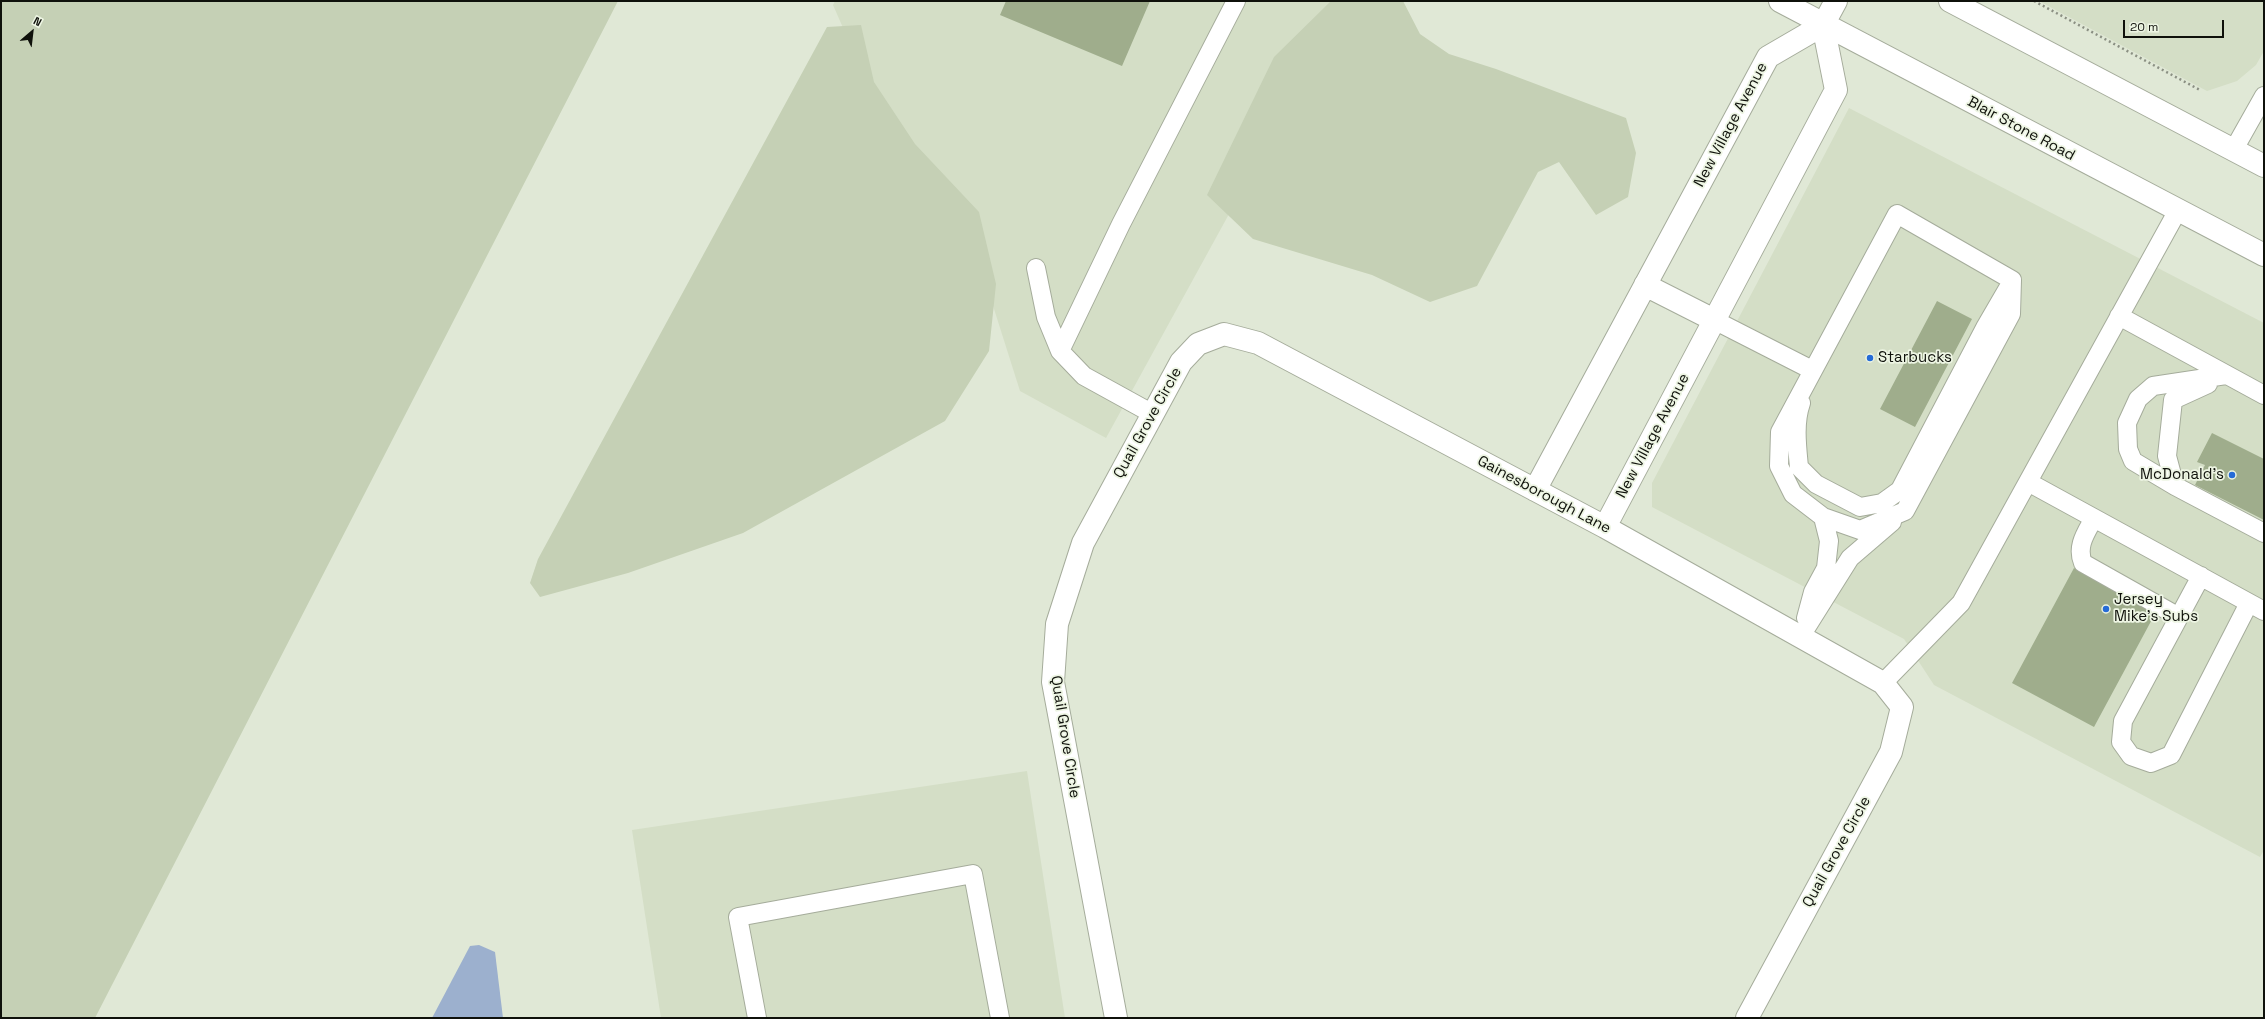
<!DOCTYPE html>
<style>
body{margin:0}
#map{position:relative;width:2265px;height:1019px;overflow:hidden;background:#e0e8d6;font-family:"Space Grotesk",sans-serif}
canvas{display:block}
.frame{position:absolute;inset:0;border:2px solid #0f110b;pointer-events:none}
.north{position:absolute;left:12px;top:12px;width:40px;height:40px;-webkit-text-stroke:3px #edf5e3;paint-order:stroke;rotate:28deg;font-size:11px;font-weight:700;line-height:16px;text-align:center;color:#0f110b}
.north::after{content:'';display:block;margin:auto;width:14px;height:18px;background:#0f110b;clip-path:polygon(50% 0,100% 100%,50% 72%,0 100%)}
.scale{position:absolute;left:2123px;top:20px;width:101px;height:18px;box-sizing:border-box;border:2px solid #0f110b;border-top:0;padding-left:5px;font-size:12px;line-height:14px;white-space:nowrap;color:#0f110b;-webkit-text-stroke:3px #edf5e3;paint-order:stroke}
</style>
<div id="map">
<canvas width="2265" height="1019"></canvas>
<div class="frame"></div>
<div class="north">N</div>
<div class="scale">20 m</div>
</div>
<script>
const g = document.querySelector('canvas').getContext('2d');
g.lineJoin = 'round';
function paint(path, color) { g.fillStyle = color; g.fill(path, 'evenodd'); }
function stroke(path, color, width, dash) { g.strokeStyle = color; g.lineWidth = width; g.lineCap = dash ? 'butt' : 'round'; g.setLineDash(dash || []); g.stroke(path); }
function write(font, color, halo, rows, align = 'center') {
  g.font = font + ' "Space Grotesk",sans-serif'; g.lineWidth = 3.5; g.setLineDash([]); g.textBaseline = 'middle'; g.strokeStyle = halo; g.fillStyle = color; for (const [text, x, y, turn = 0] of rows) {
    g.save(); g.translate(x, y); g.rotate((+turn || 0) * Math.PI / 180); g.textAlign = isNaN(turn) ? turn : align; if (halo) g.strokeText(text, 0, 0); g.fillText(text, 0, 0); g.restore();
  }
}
const built = new Path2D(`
 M835 1H1346L1106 438 1020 391 957 192 888 130 833 5Z
 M2039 1H2264V51L2256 65 2237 81 2207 91Z
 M1849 108 2264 323V850L2260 857 1934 685 1904 639 1652 507V483Z
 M1027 771 1065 1018H661L632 830Z`);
const green = new Path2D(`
 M1 1H618L95 1018H1Z
 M1331 1H1403L1420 34 1449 54 1496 69 1626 118 1636 153 1628 197 1596 215 1559 162 1538 172 1477 286 1430 302 1372 275 1253 239 1207 195 1274 57Z
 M861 25 874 82 915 144 979 212 996 284 989 351 945 421 743 533 628 573 540 597 530 583 538 559 827 27Z`);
const water = new Path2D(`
 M479 945 495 952 503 1018H432L470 946Z`);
const building = new Path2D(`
 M1006 1H1150L1122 66 1000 15Z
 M1937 301 1972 319 1915 427 1880 409Z
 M2212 433 2264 459V520L2195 485 2205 465 2197 462Z
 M2074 568 2156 612 2094 727 2012 683Z`);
const path = new Path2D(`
 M2034 1 2200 90`);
const lane = new Path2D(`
 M2233 151 2264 96
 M1897 214 2012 280 2011 314 1905 511 1860 530 1823 517 1793 494 1779 466 1780 432Z
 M1036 268 1046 317 1060 351 1084 376 1153 414
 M2119 316 2264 395
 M1714 320 1812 370
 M1060 351 1121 224 1236 1
 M2226 375 2153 386 2138 399 2127 423 2128 449 2133 461 2175 486 2264 533
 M1801 403C1794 423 1797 446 1799 467L1816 484 1860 507 1882 503 1900 490 1986 326 2011 283
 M2028 482 2264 611
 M2175 486 2167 456 2173 400 2208 384
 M2094 518C2086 533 2076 546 2083 563L2179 617
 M2201 576 2123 721 2121 742 2131 756 2151 763 2171 755 2249 603
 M1806 618 1813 592 1826 568 1829 541 1823 517
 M1801 636 1850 558 1892 522
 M1883 683 1961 603 2178 210
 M757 1018 738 917 973 874 1000 1018`);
const street = new Path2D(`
 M1645 285 1714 320
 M1535 490 1768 57 1823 25 1836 90 1605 527
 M1116 1018 1053 682 1057 624 1083 543 1181 362 1198 344 1224 334 1258 343 1605 527 1883 683 1902 707 1891 752 1747 1018`);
const secondary = new Path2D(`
 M1780 1 2264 255
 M1950 1 2264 166
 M1823 25 1836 1`);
const markers = [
 [1870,358,4,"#256bd7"],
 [2232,475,4,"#256bd7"],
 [2106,609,4,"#256bd7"]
];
const streetNames = [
 ["New Village Avenue",1731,125,-62],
 ["Blair Stone Road",2021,129,28],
 ["Quail Grove Circle",1148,423,-61],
 ["New Village Avenue",1653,436,-62],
 ["Gainesborough Lane",1544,495,28],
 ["Quail Grove Circle",1065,737,81],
 ["Quail Grove Circle",1837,852,-61]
];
const poiNames = [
 ["Starbucks",1878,358],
 ["McDonald's",2224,475,"right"],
 ["Jersey",2114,600],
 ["Mike's Subs",2114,617]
];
paint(built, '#d4dec6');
paint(green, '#c5d0b5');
paint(water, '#9cb0ce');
paint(building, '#9fad8c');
stroke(lane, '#a5ac9b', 20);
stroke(street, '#a5ac9b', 24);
stroke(secondary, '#a5ac9b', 24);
stroke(path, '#8b9083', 2.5, [2, 3]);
stroke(lane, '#fff', 18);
stroke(street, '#fff', 22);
stroke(secondary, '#fff', 22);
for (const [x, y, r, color] of markers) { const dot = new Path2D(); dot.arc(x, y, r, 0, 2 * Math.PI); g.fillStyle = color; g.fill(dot); stroke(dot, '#edf5e3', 1.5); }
write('15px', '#0f110b', '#edf5e3', streetNames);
write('15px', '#0f110b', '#edf5e3', poiNames, 'left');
</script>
